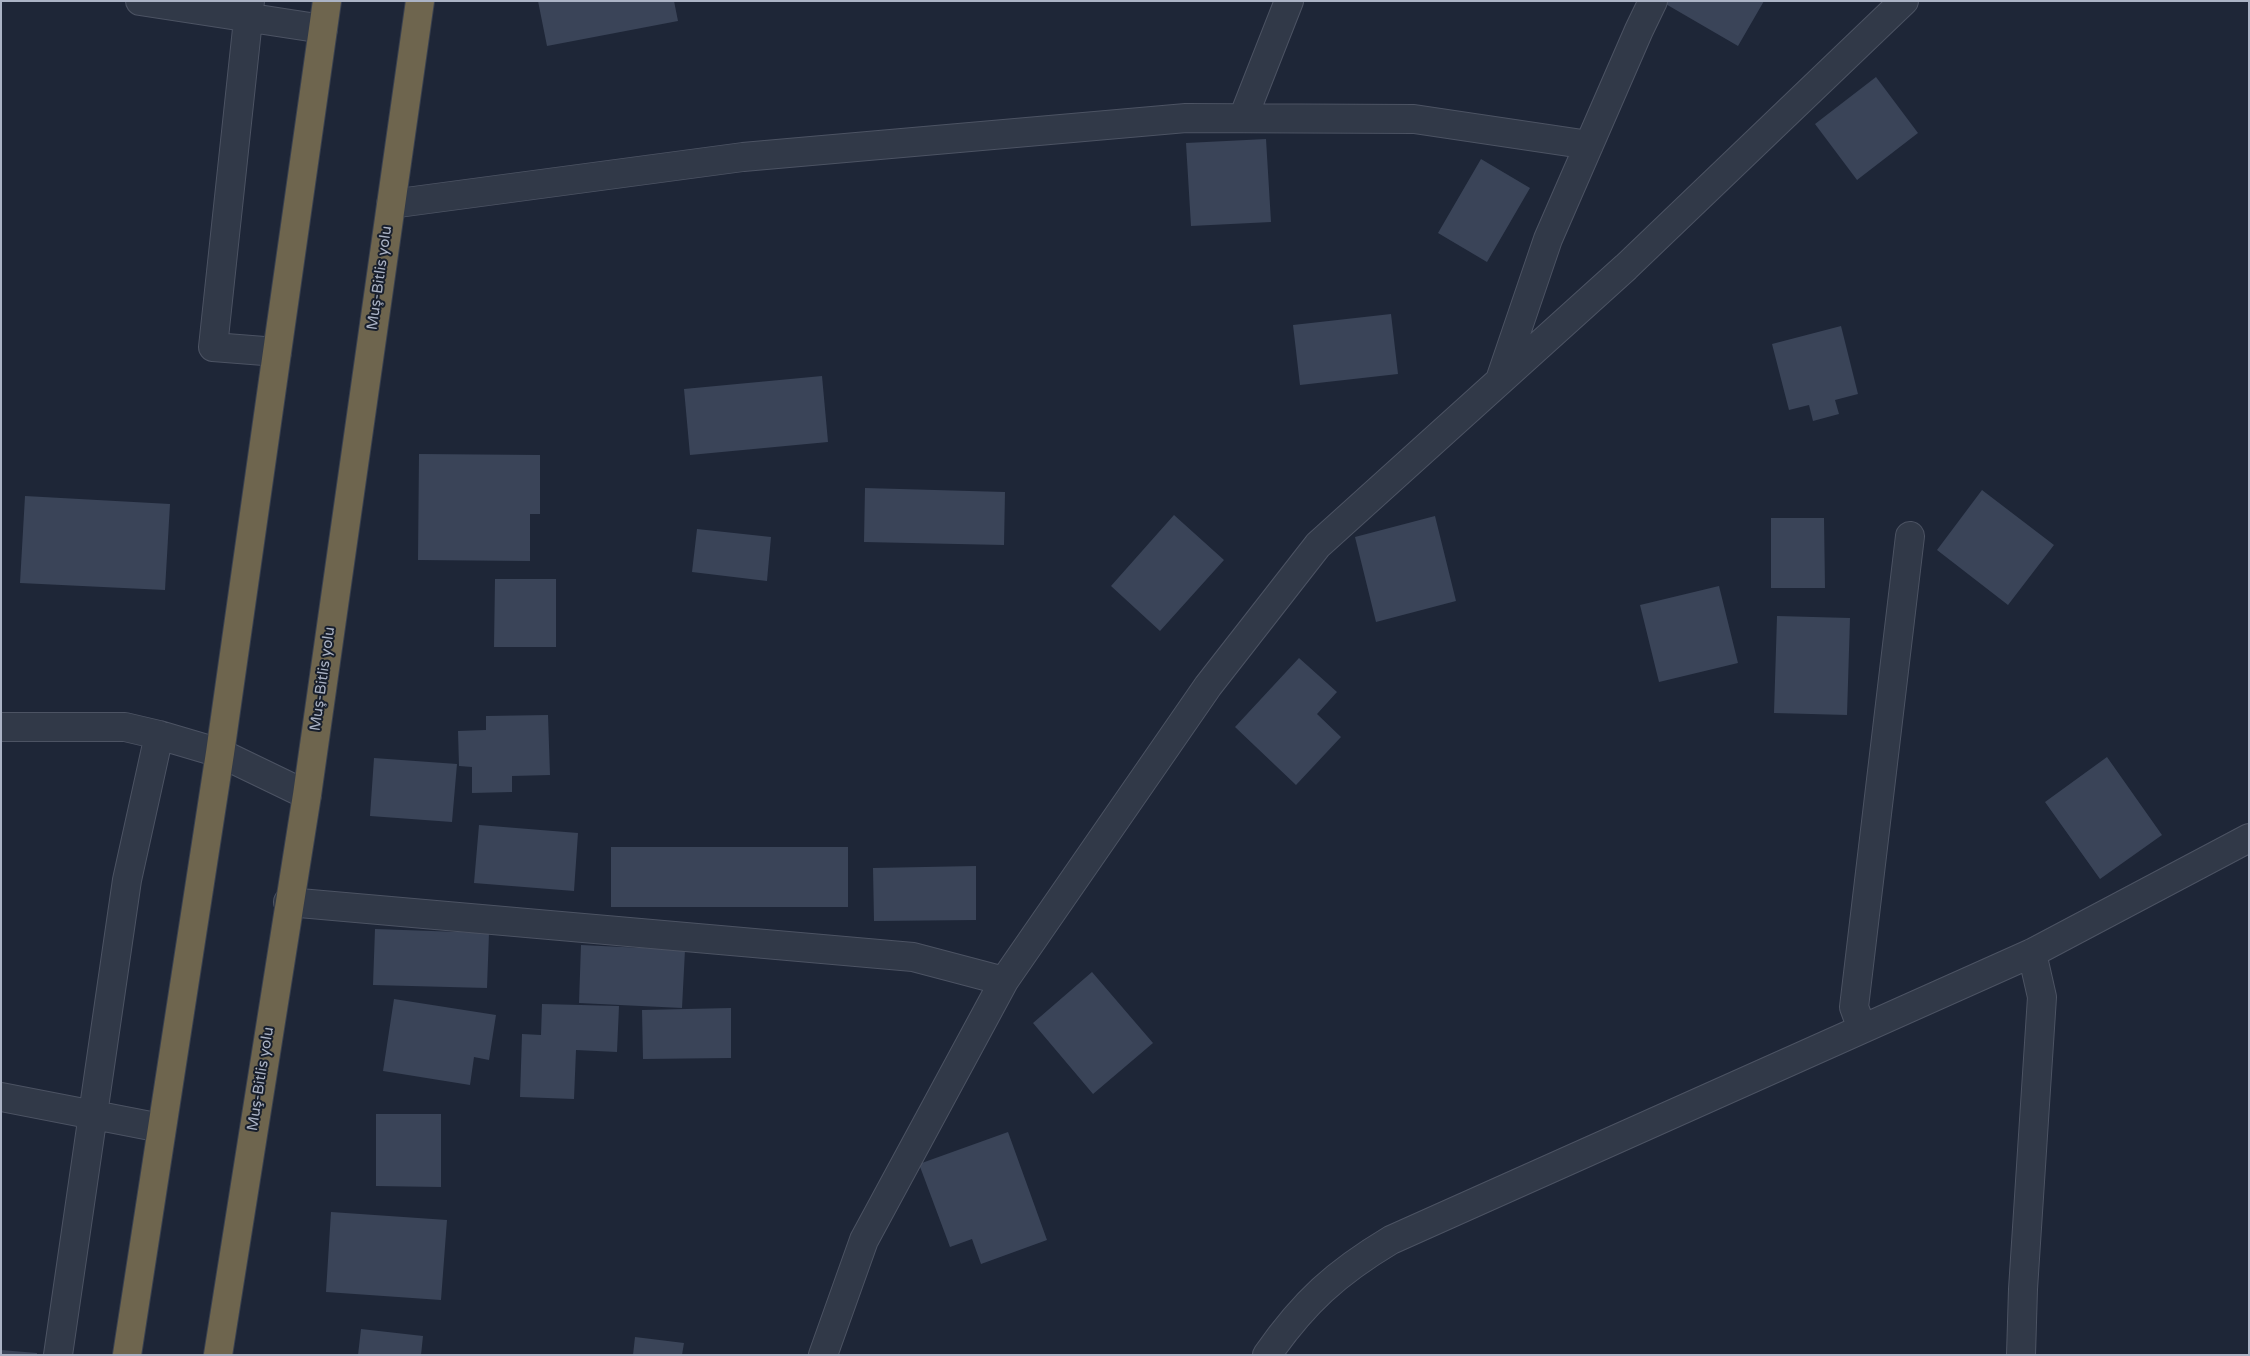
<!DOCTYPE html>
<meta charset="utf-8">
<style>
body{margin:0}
#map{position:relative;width:2250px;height:1356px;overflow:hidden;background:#1e2637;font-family:"Varela Round",sans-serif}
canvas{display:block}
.frame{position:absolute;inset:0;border:2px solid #abb3c5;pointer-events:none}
</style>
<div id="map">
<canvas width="2250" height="1356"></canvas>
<div class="frame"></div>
</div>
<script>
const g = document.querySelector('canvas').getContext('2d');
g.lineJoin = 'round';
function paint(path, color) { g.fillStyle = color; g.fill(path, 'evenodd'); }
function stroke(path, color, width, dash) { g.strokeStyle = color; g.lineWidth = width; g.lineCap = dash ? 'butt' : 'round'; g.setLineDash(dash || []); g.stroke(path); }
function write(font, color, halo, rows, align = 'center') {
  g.font = font + ' "Varela Round",sans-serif'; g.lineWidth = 4; g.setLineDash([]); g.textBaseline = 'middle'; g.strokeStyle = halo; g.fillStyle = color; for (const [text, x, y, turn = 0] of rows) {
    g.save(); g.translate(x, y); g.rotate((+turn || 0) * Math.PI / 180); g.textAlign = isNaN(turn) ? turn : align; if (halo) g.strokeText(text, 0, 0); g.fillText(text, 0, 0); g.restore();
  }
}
const building = new Path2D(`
 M538 1H674L678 21 547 46Z
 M1665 1H1764L1738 46 1664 3Z
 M1876 77 1918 133 1857 180 1815 124Z
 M1266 139 1271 222 1191 226 1186 143Z
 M1481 159 1530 188 1487 262 1438 233Z
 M1391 314 1398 374 1300 385 1293 325Z
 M1841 326 1858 394 1835 400 1839 414 1813 421 1809 405 1789 410 1772 344Z
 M822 376 828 442 690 455 684 389Z
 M419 454 540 455V514H530V561L418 560Z
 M865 488 1005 492 1004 545 864 542Z
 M1982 490 2054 545 2008 605 1937 550Z
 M25 496 170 504 165 590 20 583Z
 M1174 515 1224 560 1160 631 1111 586Z
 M1435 516 1456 601 1376 622 1355 537Z
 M1771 518H1824L1825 588H1771Z
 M697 529 771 537 767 581 692 572Z
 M495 579H556V647H494Z
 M1719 586 1738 663 1659 682 1640 605Z
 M1777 616 1850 618 1847 715 1774 713Z
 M1299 658 1337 692 1317 714 1341 737 1296 785 1235 727Z
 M548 715 550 775 512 776V792L472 793V767L459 766 458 731 486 730V716Z
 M2107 757 2162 835 2100 879 2045 802Z
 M374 758 457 764 452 822 370 816Z
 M479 825 578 833 574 891 474 883Z
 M611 847H848V907H611Z
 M976 866V920L874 921 873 868Z
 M375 929 489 933 487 988 373 985Z
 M581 945 685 950 682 1008 579 1003Z
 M1092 972 1153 1043 1093 1094 1033 1023Z
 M394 999 496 1015 489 1060 474 1057 470 1085 383 1071Z
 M542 1004 619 1006 617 1052 576 1050 574 1099 520 1097 522 1034 541 1035Z
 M731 1008V1058L643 1059 642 1010Z
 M376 1114H441V1187L376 1186Z
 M1008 1132 1047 1240 981 1264 972 1239 950 1247 919 1164Z
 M331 1212 447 1220 441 1300 326 1292Z
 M361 1329 423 1336 421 1355H358Z
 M635 1337 684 1343 682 1355H633Z
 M1 1350 37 1353V1355H1Z`);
const minor = new Path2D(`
 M140 1 323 29
 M250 1 213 347 277 352
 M1243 118 1289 1
 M391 204 743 157 1186 118 1414 119 1589 145
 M1501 377 1548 239 1639 30 1653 1
 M1 727H125L159 735 220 753 307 795
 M288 902 913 957 1004 981
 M1862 1029 1854 1007 1910 536
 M1 1097 161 1128
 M58 1355 127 880 159 735
 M823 1355 864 1240 1004 981 1208 686 1318 545 1626 267 1904 1
 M1267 1355C1304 1302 1336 1273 1391 1240L2032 953 2249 838
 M2021 1355 2023 1289 2042 997 2032 953`);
const highway = new Path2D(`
 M127 1355 220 753 327 1
 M218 1355 307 795 420 1`);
const streetNames = [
 ["Muş-Bitlis yolu",380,278,-82],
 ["Muş-Bitlis yolu",323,679,-82],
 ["Muş-Bitlis yolu",261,1079,-81]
];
paint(building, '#3a4458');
stroke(minor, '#4c5363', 30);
stroke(highway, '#39404f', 30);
stroke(minor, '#313948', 28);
stroke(highway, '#6e654e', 28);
write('15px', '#abb3c5', '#171e2c', streetNames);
</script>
